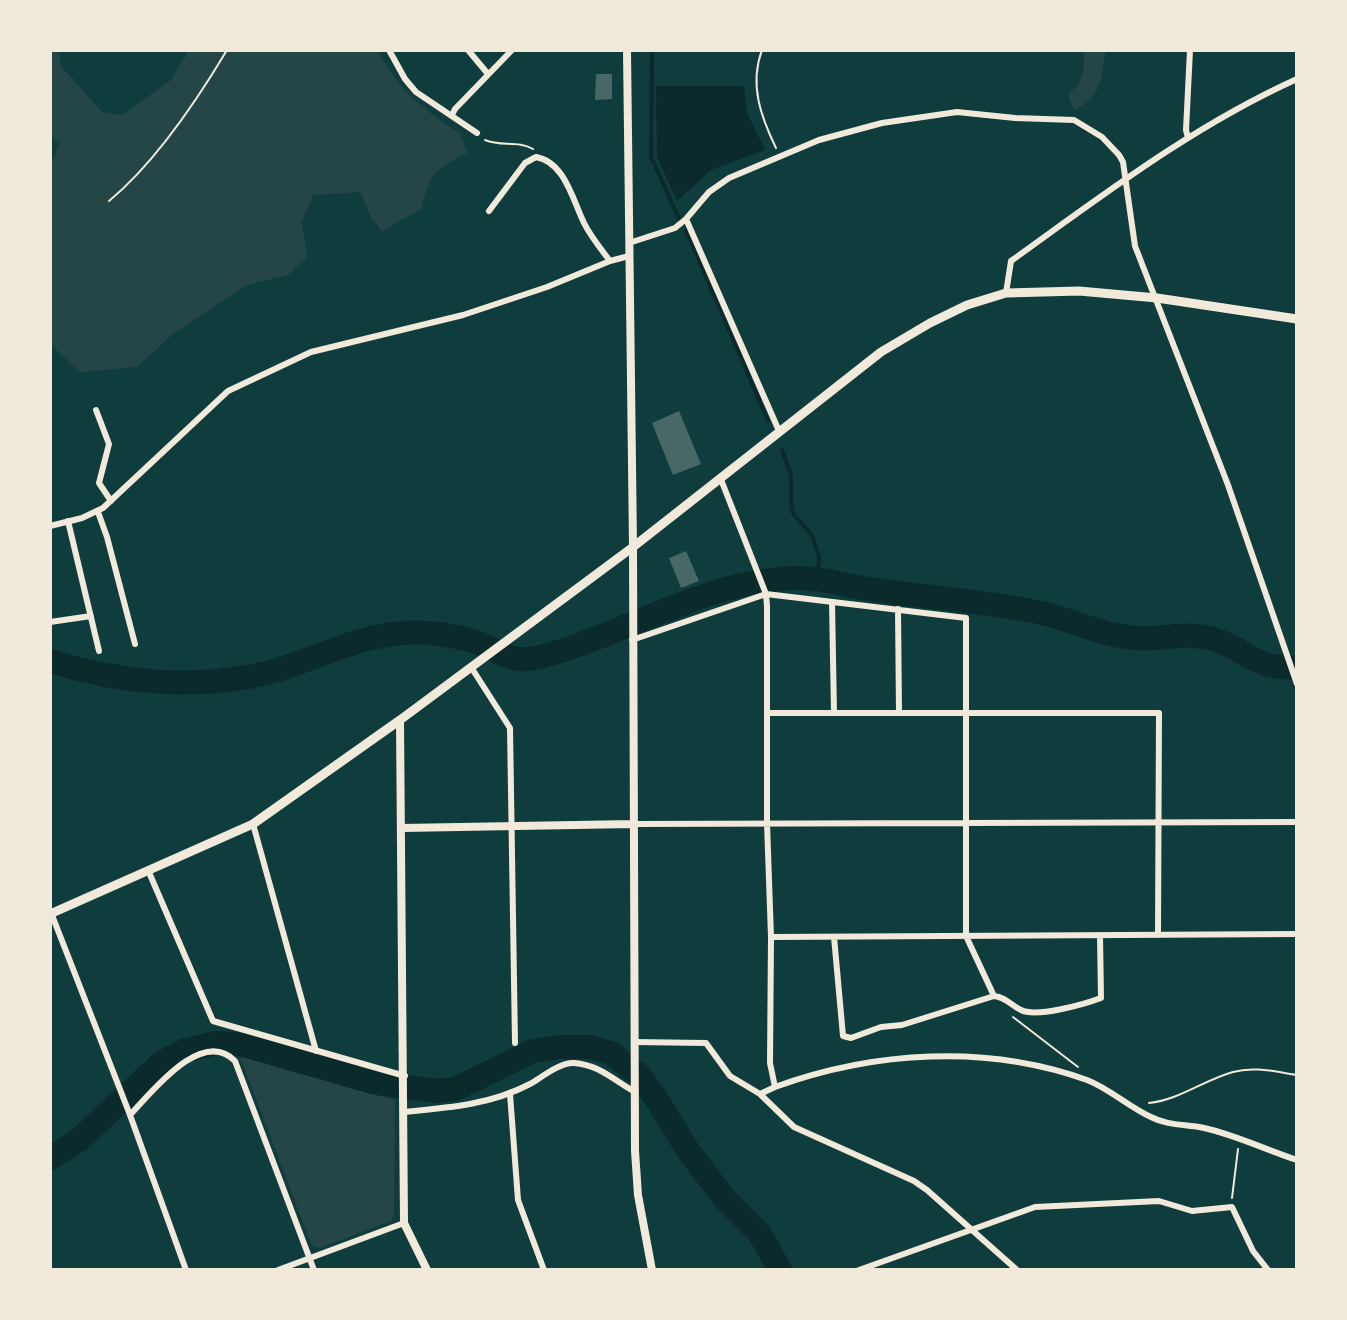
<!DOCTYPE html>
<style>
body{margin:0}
#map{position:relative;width:1347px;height:1320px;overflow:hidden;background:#0f3d3e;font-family:"Fira Sans Condensed",sans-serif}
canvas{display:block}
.frame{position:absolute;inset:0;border:52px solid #f1e9da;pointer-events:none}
</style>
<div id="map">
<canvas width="1347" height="1320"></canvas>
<div class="frame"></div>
</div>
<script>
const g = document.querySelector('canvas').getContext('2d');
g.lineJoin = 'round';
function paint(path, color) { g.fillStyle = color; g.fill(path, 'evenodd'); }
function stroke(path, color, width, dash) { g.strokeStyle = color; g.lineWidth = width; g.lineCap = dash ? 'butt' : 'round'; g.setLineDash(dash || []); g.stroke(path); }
const green = new Path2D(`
 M50 50H59L60 65 102 112 122 115 171 80 189 50H377C403 95 419 106 461 134L467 153C433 171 431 172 421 209L382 231 372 219 360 192 313 195 302 222 307 257 288 275 247 285 173 334 137 367 80 372 50 344V168L59 144 50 134Z
 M1084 50H1106C1100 82 1103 94 1074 111L1068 94C1085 82 1084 69 1084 50Z
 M239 1054 395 1100 394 1216 391 1221 319 1248 312 1246Z`);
const water = new Path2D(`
 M656 86H744L747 112 765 150 711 170 677 201 657 157Z`);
const stream = new Path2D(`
 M652 50 651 157 679 218
 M686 230 768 421
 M782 450 791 475V503L794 515 812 535 819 556 818 580`);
const river = new Path2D(`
 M50 661C119 683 196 690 267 673 313 661 355 636 403 633 424 631 453 635 473 641 500 650 509 665 540 657 625 635 709 578 799 578 825 578 850 587 876 590 931 598 987 601 1042 613 1073 620 1104 636 1136 638 1161 640 1188 631 1213 639 1231 644 1247 657 1265 664 1274 668 1287 667 1297 668
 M50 1158 78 1141 160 1064 183 1051 216 1043 240 1044 376 1083 437 1091 455 1089 533 1051 559 1047H589L611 1053 639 1075 656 1098 687 1149 724 1198 760 1234 780 1270`);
const building = new Path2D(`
 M596 74H612V99L595 100Z
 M679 411 701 464 673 475 652 423Z
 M686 551 699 581 681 588 669 558Z`);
const path = new Path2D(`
 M762 50C749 85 761 117 776 148
 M485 140C501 147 518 140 533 149
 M109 201C156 162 196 102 227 50
 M1013 1017 1078 1067
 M1149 1103C1179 1100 1204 1080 1233 1072 1254 1066 1276 1072 1297 1075
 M1232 1198 1238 1149`);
const minor = new Path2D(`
 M389 50 405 79 416 92 477 133
 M468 50 488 74
 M452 115 455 109 512 50
 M1188 138 1186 130 1190 50
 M489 211 525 163 536 157C565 162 573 201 584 223 591 237 601 249 610 261
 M629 243 675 228 686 219
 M1006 293 1011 261C1103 195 1193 126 1297 79
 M96 410 109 444 99 483 111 501
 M779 431 686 219 709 192 729 178 819 140 882 123 957 112 1015 118 1074 120 1102 137 1119 155 1123 162 1135 246 1228 485 1297 684
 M720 477 766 594 767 606V823L771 937 770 1063 775 1087 760 1094
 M98 512 107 537 135 644
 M68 521 99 651
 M50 526 82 518 103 508 228 391 311 352 463 315 547 287 610 261 629 256
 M832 602 834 713
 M898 609 899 713
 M50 622 91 616
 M632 640 766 594 966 618V936L994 996
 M471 667 510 728 515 1043
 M767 713H1159L1158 935
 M253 824 316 1051
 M633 824 1297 822
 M148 870 213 1021 405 1076
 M50 910 130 1115 186 1270
 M771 937 1297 934
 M834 937 843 1036 851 1038 881 1027 902 1025 994 996C1006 997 1010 1005 1021 1010 1036 1018 1085 1004 1101 998L1100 936
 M634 1042 706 1043 730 1076 760 1094 794 1127 914 1181 927 1190 1017 1270
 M775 1087C874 1051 987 1044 1087 1080 1110 1089 1129 1107 1151 1117 1168 1126 1186 1124 1204 1128 1236 1135 1266 1150 1297 1160
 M510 1094 518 1200 544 1270
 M403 1112C447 1108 490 1105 530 1084 542 1077 561 1062 574 1063 600 1065 613 1080 635 1092
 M130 1115C152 1092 202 1027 235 1061L314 1270
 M278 1270 404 1223
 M859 1270 1035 1207 1159 1201 1192 1211 1232 1207 1253 1251 1268 1270`);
const tertiary = new Path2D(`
 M627 50 633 547 635 1151 638 1195 652 1270
 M400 720 404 1223 427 1270
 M402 828 633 824`);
const secondary = new Path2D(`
 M50 914 253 824 400 720 633 547 881 352 930 323 967 305 1006 293 1079 291 1157 298 1297 319`);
paint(green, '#244646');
paint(water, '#0a2a2b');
stroke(stream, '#0a2a2b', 4);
stroke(river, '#0a2a2b', 24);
paint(building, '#486865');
stroke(path, '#f1e9da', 2);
stroke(minor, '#f1e9da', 6);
stroke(tertiary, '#f1e9da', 8);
stroke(secondary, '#f1e9da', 9);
</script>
